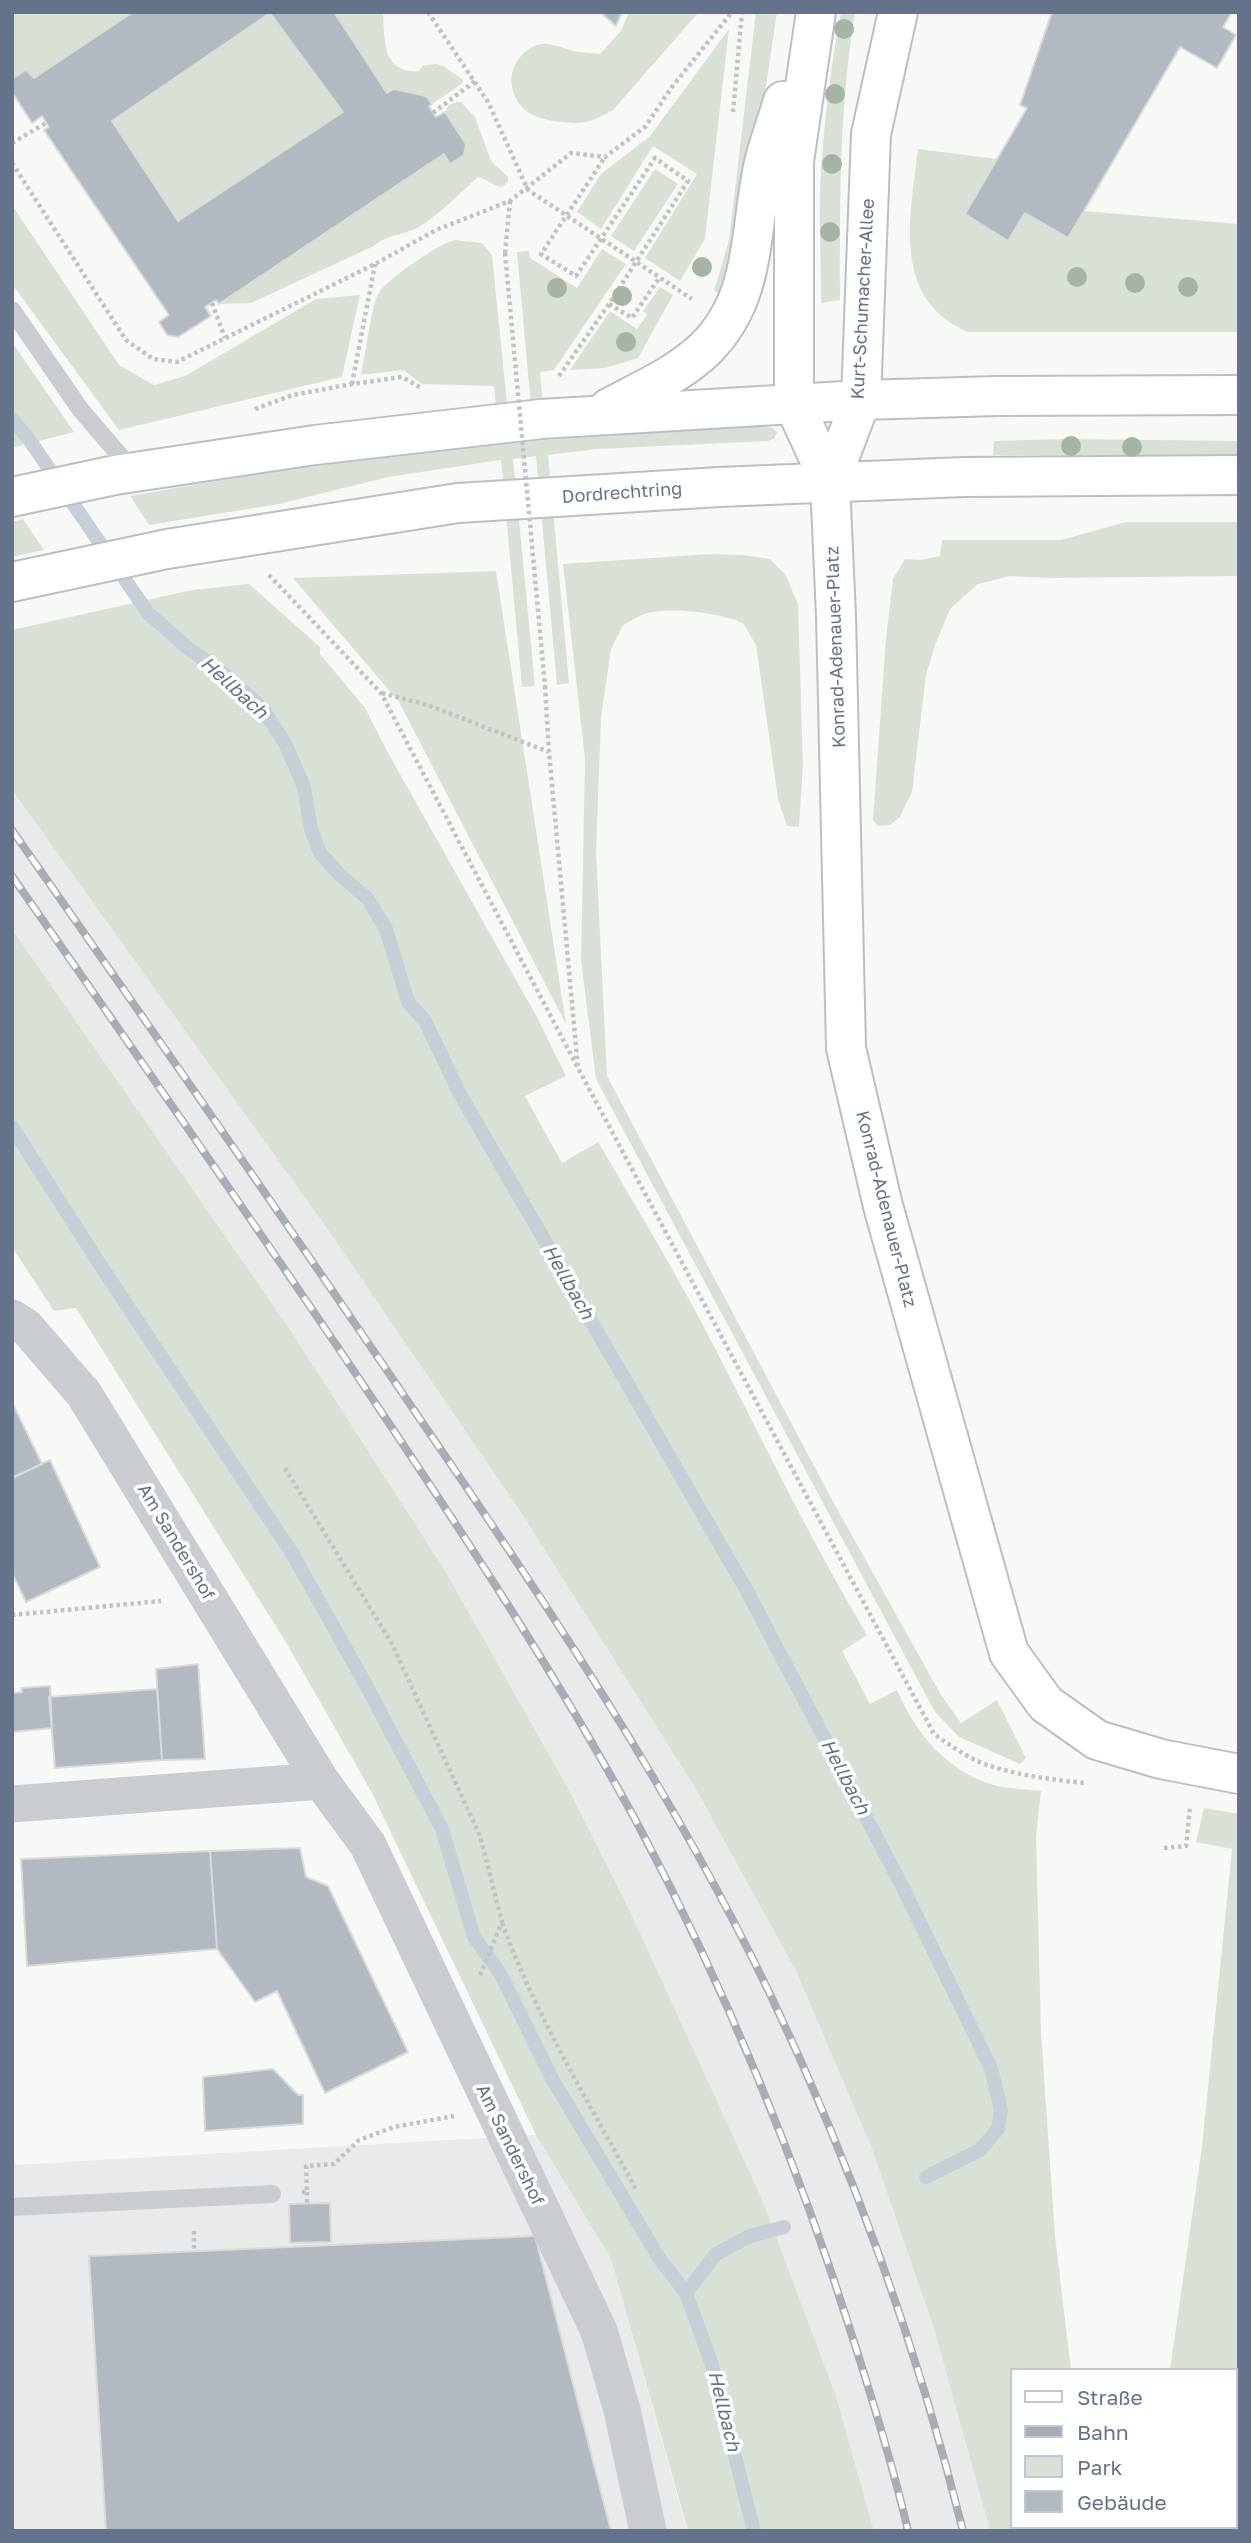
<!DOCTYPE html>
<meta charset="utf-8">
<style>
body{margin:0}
#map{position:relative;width:1251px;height:2543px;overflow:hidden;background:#f8f9f6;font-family:"Golos Text",sans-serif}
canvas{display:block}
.frame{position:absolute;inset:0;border:14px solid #65738a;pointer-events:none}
.legend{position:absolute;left:1010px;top:2368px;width:228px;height:161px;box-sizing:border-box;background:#fff;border:2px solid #c1c7d0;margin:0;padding:9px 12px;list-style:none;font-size:21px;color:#65738a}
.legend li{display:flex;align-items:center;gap:14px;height:35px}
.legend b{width:35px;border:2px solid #c1c7d0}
</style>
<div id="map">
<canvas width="1251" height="2543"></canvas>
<div class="frame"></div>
<ul class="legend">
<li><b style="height:9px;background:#fff"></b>Straße</li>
<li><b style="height:9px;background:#a8adb5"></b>Bahn</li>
<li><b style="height:19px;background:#d9e1d7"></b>Park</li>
<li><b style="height:19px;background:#b3b9c1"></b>Gebäude</li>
</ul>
</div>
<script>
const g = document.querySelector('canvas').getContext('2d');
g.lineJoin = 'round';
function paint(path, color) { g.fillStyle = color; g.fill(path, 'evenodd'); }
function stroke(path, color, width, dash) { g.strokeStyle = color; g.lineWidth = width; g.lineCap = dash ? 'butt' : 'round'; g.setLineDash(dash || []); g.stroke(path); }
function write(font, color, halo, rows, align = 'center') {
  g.font = font + ' "Golos Text",sans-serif'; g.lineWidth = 7; g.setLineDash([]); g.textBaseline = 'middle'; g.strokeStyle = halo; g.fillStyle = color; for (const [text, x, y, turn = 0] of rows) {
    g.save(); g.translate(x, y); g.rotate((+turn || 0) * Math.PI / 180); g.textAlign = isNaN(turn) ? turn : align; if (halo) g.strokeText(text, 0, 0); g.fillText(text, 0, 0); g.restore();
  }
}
const built = new Path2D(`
 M12 790 326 1227 520 1511 694 1786 796 1971 872 2149 934 2329 990 2531H874L836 2396 762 2199 630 1911 569 1790 446 1572 291 1331 12 929Z
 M536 2135 611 2259 687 2531H12V2146L15 2165Z
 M1239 2363V2531H1208V2527H1235V2382Z`);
const green = new Path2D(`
 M12 12H133L34 78 26 70 14 78 12 82Z
 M334 12H383C385 38 381 74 419 71L422 66 436 64 443 66 462 79 463 83 432 104 426 96 394 89 387 93Z
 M629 12H699L613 110C602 116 590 123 578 123 565 123 547 121 535 116 510 105 503 72 523 54 529 48 534 45 542 44 554 43 566 50 579 52 586 53 593 53 600 54L621 31Z
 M756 12H777L757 148 723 295 714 291 729 240Z
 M841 12H855C839 111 840 201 840 300L821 303C821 265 819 227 820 189 823 129 830 71 841 12Z
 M270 13 343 112 178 221 112 121Z
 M729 29 705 239 680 281 645 258 697 174 653 146 601 229 577 212 601 174 650 136Z
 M457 102H461L475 117 491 161 508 177V182L502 187C493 186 487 179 478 177 459 194 440 214 419 227 404 235 386 235 374 246L251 303 219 304 444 154 450 163 464 155 466 143 445 112 449 105Z
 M918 149 998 159 1008 240 1025 213 1068 238 1084 211 1239 224V332H967C960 328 951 324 944 318 894 278 912 204 918 149Z
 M655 169 678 184 634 251 611 236Z
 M12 205 119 365 154 385 185 376 316 299 360 295 342 377 119 430 12 284Z
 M455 240 482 243 492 255 511 443 534 440 517 252 529 251 530 258 577 288 602 249 626 264 554 370 540 372 546 440 756 426 773 428 777 432 774 439 768 441 598 449 548 455 569 683 557 685 536 456 513 459 535 686 522 687 501 460 388 477 279 504 149 525 130 496C252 474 376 455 499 444L494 386 422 384 403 370 361 375C364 361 372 303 378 294 387 279 438 244 455 240Z
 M660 287 673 295 638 358 605 368 570 370 610 311 637 329 647 315 643 311Z
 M12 342 74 432 12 448Z
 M1067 439 1239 441V455H993L994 441Z
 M23 519 44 550 12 557V522Z
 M1126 522H1239V576L1049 578 1010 576 978 584 950 609 935 645 926 675 912 792 900 817 890 825 878 826 873 820 886 638 893 579 905 559 920 560 940 556 942 540H1061Z
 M711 554 743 555 770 559 785 574 798 604 803 764 799 827 787 826 778 799 756 645 743 623C719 613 675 607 648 613 640 615 631 621 623 625L611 649 601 718 596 852 607 1076 830 1496 941 1695 961 1723 997 1700 1026 1758 1020 1764 959 1737 935 1712 596 1079 581 960 585 759 563 564Z
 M496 571 561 992 566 1024 399 702 293 578Z
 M249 584 320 647V654L365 708 388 753 537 1017 566 1076 525 1096 562 1163 598 1142C640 1213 682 1283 719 1356 767 1450 813 1544 867 1635L842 1651 870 1704 897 1690C916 1734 948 1773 997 1786 1011 1789 1027 1789 1041 1791L1036 1837 1041 2032 1055 2236 1071 2370H1011V2527H1077L1076 2531H990L934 2329 872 2149 796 1971 694 1786 520 1511 326 1227 12 790V630L192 590Z
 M12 929 291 1331 446 1572 569 1790 630 1911 762 2199 836 2396 874 2531H688L611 2259 536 2135 372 1793 287 1644 76 1308 54 1311 12 1247Z
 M1204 1808 1239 1814V2363L1235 2382V2370H1170L1202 2147 1232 1849 1196 1842Z`);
const stream = new Path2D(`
 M12 419 28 438 148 613 188 648 228 677 262 708 285 743 304 787 311 829 320 853 340 875 368 899 386 929 408 1002 425 1021 460 1094 747 1591 900 1882 991 2068 1001 2110 998 2129 980 2150 926 2177
 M12 1127 101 1266 292 1553 366 1685 442 1829 474 1937 500 1973 554 2082 659 2258 686 2293
 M754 2531 711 2362 686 2293 716 2254 750 2236 784 2227`);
const building = new Path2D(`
 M133 12H334L387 93 394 89 426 96 432 104 429 106 433 113 436 117 445 112 466 144 464 155 450 164 444 154 219 304 216 300 205 307 211 316 178 337 167 335 159 322 169 315 44 130 49 127 42 116 32 123 12 92 13 78 26 70 34 78ZM270 13 343 112 178 221 112 121Z
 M600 12H622L616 26Z
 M1052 12H1232L1223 27 1236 35 1217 68 1180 47 1068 238 1025 213 1008 241 965 214 1027 108 1020 105Z
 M12 1402 42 1464 12 1478Z
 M50 1460 100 1567 26 1602 12 1573V1478Z
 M198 1664 205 1759 162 1760 156 1669Z
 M50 1686 52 1728 12 1732V1693L22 1692 21 1688Z
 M157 1689 162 1760 55 1768 49 1697Z
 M300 1848 306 1877 328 1886 408 2052 325 2093 277 1991 255 2002 217 1949 210 1851Z
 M210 1851 217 1949 27 1966 21 1859Z
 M273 2069 298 2095H303V2124L205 2131 203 2077Z
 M330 2203 331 2242 290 2243 289 2204Z
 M535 2236 611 2531H106L89 2256Z`);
const path = new Path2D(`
 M428 12 488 102 528 190 692 299
 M733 112 742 12
 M433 113 475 81
 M12 143 46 123
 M12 163 126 340 153 359 177 362 375 264 436 230 510 201 571 153 605 157 645 127 672 87 732 12
 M505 253 510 201
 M212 303 225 338
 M609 304 632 318 659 278
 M559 376 609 304 688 181 655 158 576 276 541 254 605 157
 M352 384 375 264
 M255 409 293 395 352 384 402 377 421 388
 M269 575 381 693 579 1070 934 1734C951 1746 968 1758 987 1765 1017 1775 1053 1780 1085 1783
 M545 686 549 752 578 1069
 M382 693 428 705 549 752
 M285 1468 392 1644 480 1836 502 1922 479 1978
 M12 1615 161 1601
 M1164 1848 1186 1846 1190 1807
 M502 1923C537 2018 589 2103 637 2191
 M302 2192H307L306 2166 334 2164 359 2140 394 2127 454 2116
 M307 2192V2204
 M194 2231V2251`);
const lane = new Path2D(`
 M12 310 80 409 134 472
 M12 2207 272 2194`);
const street = new Path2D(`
 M12 1318 27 1328 84 1394 321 1781 12 1804
 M321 1781 368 1845 599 2331 622 2410 648 2531`);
const secondary = new Path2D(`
 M816 12 794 161V404L830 482 836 616 846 1048 883 1206 1009 1653 1046 1704 1097 1740 1161 1759 1239 1774
 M609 408C642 390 678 375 705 349 758 297 749 229 764 163 769 142 777 122 783 101
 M830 482 861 400 871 134 898 12
 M12 497 115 475 315 445 541 419 861 400 997 396 1239 395
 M12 582 167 549 458 503 719 487 964 477 1239 475`);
const rail = new Path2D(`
 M12 830C150 1027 287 1223 422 1422 548 1606 673 1792 770 1994 852 2166 917 2346 963 2531
 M12 876C134 1051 256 1225 374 1401 466 1538 557 1676 636 1821 726 1989 799 2166 856 2348 875 2408 894 2469 908 2531
 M1235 2531 1239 2508`);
const pathBridge = new Path2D(`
 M505 253 545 686`);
const trees = [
 [844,29],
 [835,94],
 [832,164],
 [830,232],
 [702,267],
 [1077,277],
 [1135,283],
 [1188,287],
 [557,288],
 [622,296],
 [626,342],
 [1071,446],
 [1132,447]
];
const streetNames = [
 ["Kurt-Schumacher-Allee",863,299,-87],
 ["Dordrechtring",622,493,-4],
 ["Konrad-Adenauer-Platz",836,647,-92],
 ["Konrad-Adenauer-Platz",886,1209,76],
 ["Am Sandershof",176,1542,59],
 ["Am Sandershof",510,2145,64]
];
const waterNames = [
 ["Hellbach",234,688,42],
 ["Hellbach",568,1282,60],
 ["Hellbach",845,1777,62],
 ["Hellbach",724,2411,76]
];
paint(built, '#e9eae9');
paint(green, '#d9e1d7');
stroke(stream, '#c7ced6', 14);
paint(building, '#b3b9c1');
stroke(building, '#dadbd8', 2);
stroke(secondary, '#bbbfc5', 42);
stroke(path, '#c0c2c5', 4.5, [3.5, 3.5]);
stroke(lane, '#c9ccd0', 18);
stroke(street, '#c9ccd0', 37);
stroke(secondary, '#fff', 38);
stroke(rail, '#a8adb5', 8);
stroke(rail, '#fff', 5, [16]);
stroke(pathBridge, '#c0c2c5', 4.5, [3.5, 3.5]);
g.fillStyle = '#a5b4a4';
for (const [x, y] of trees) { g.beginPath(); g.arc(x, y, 10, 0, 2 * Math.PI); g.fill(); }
write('18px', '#65738a', '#fff', streetNames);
write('italic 19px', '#617586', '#fff', waterNames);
</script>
